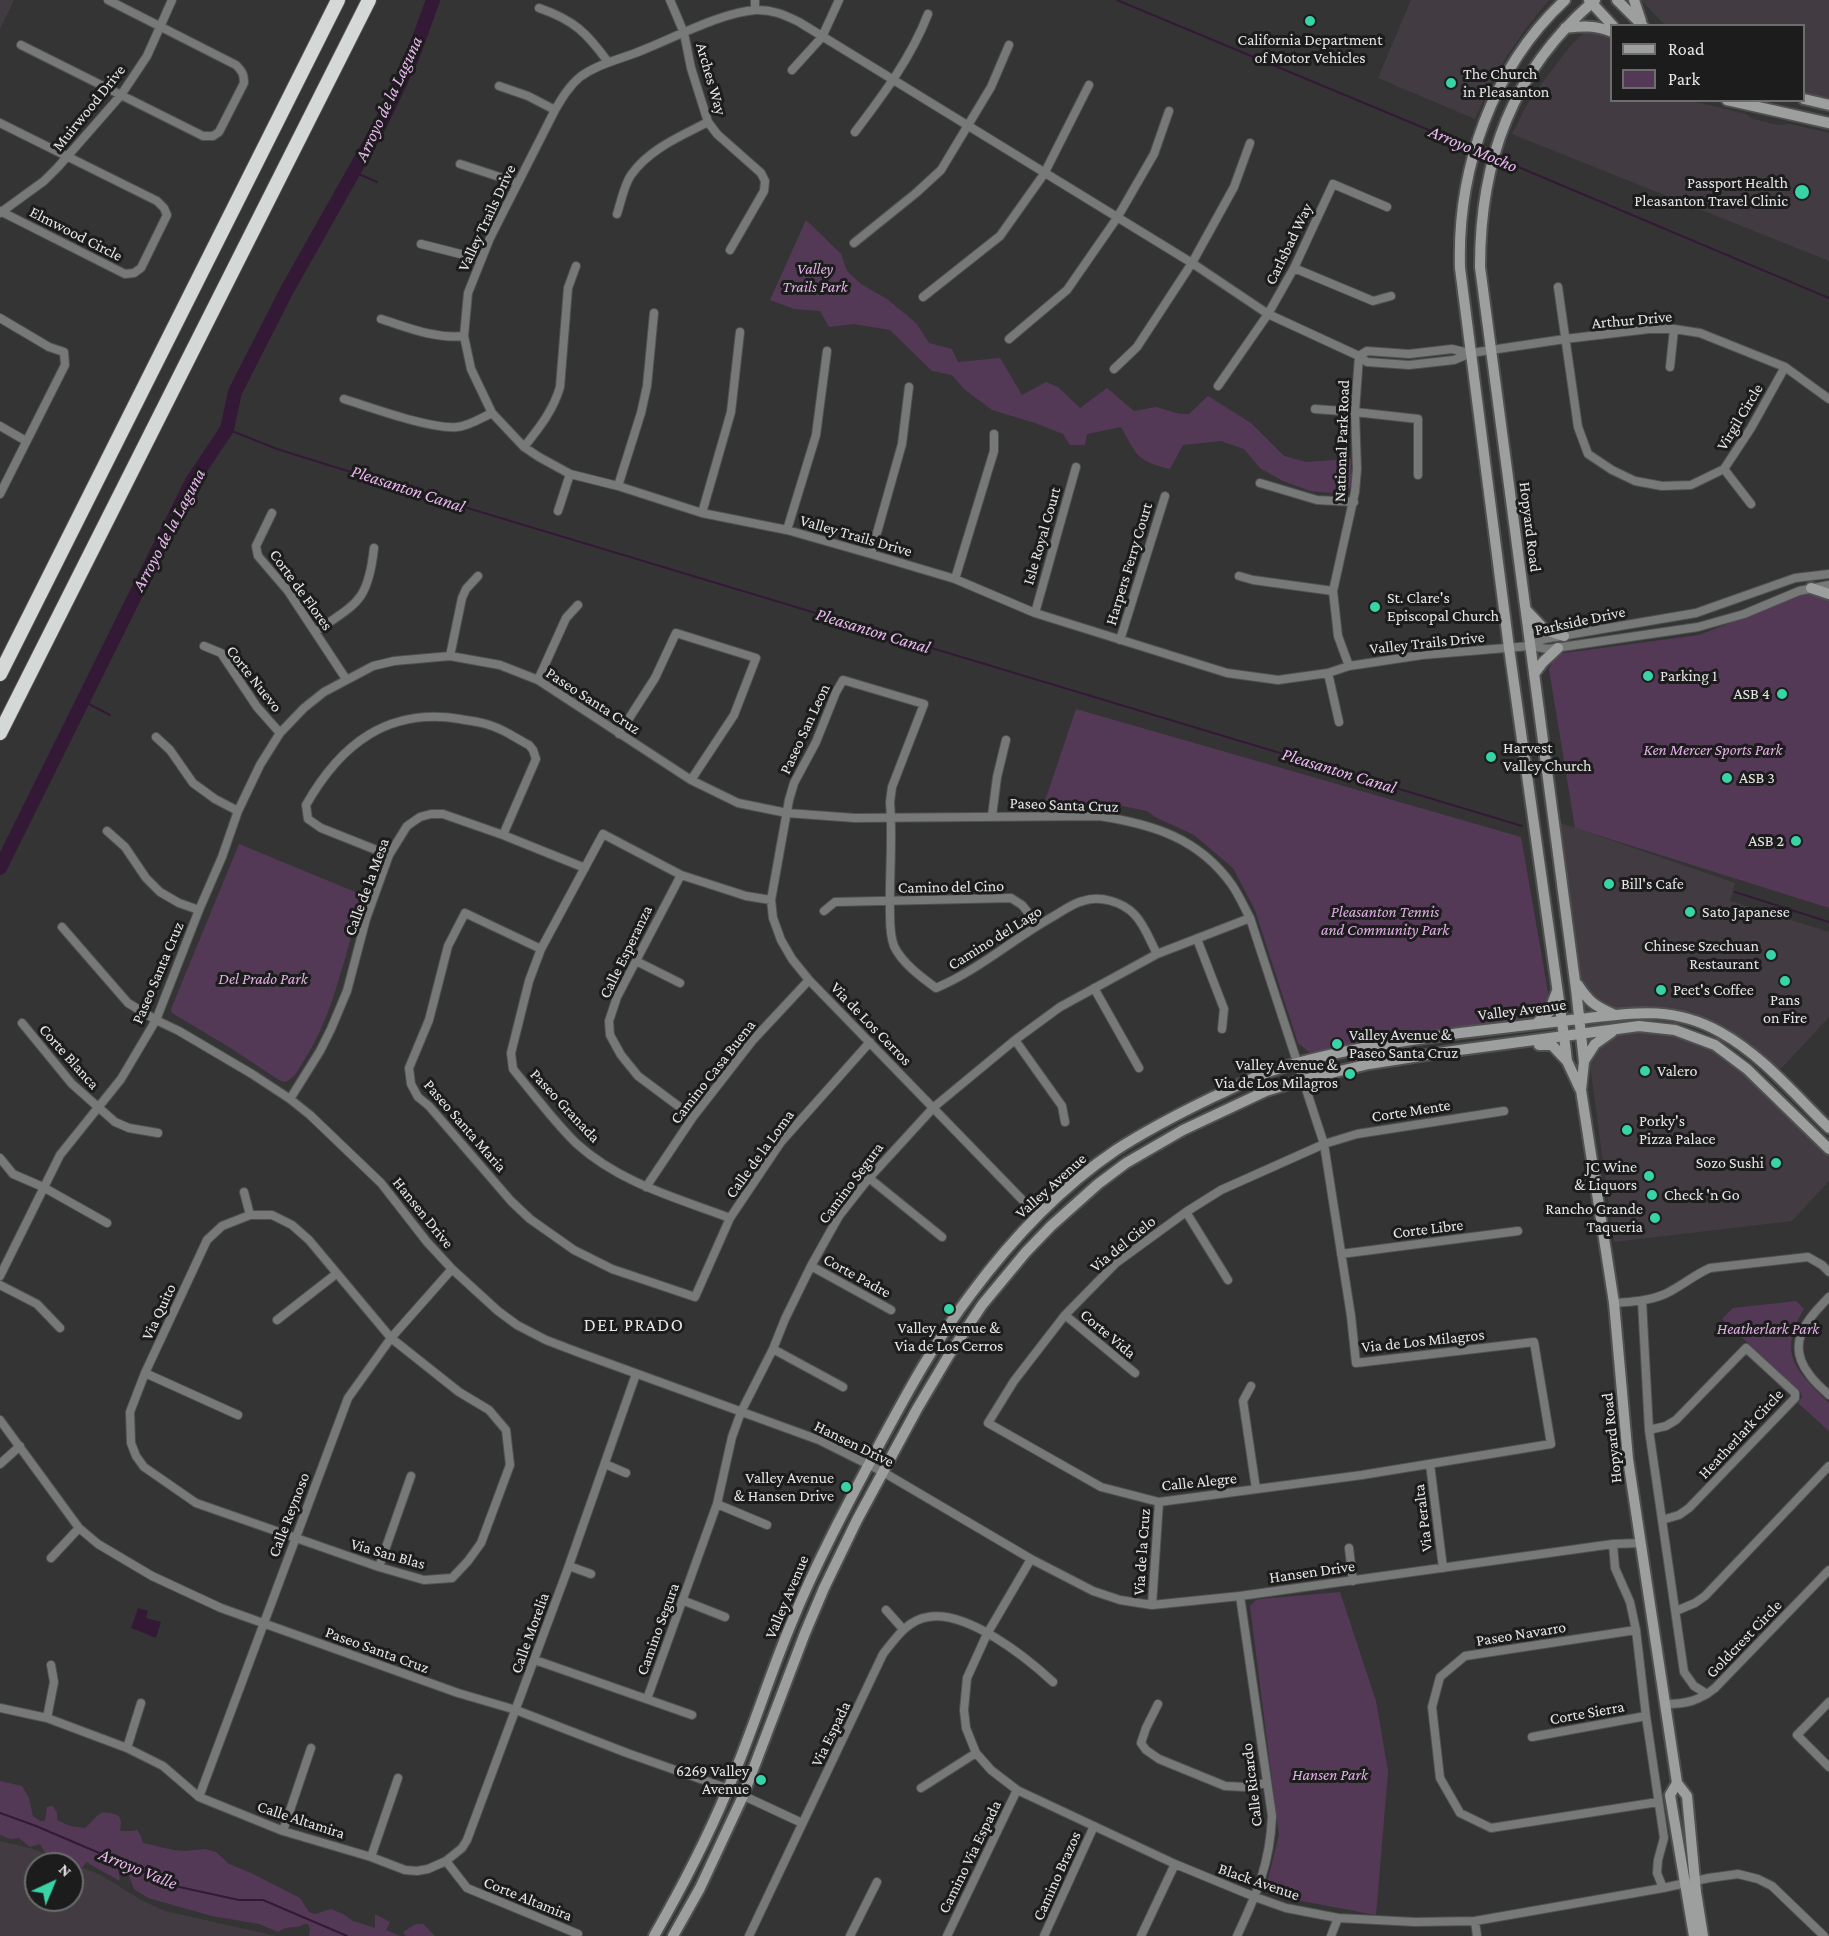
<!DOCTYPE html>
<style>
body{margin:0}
#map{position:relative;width:1829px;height:1936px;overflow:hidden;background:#353435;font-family:"Crimson Pro",serif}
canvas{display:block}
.legend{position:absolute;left:1610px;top:24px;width:195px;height:78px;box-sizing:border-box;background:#1c1c1c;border:2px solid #6d6d6d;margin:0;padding:8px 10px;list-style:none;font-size:18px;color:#e7e6e7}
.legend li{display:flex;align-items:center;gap:12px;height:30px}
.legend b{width:30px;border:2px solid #6d6d6d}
.north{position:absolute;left:24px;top:1852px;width:60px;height:60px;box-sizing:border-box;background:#1c1c1c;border:2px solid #6d6d6d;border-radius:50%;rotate:44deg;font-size:16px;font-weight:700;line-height:24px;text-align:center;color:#e7e6e7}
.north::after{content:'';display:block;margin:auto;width:21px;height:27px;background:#36d4a7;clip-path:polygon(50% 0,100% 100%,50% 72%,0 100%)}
</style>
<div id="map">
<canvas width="1829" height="1936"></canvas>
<ul class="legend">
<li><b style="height:8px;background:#9d9f9e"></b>Road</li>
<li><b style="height:16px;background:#543957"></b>Park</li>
</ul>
<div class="north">N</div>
</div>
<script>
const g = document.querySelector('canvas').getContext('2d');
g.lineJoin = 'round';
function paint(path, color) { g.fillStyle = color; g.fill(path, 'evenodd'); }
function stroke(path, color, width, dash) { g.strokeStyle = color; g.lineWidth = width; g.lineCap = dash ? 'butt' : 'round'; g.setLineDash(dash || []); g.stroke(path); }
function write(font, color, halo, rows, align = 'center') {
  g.font = font + ' "Crimson Pro",serif'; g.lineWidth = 6; g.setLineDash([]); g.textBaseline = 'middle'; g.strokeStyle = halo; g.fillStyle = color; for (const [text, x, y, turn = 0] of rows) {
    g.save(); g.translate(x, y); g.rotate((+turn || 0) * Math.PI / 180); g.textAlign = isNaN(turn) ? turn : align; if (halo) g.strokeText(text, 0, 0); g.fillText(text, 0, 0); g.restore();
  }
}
const built = new Path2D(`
 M0 0H14L0 29Z
 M1411 0H1549L1527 27 1505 59 1491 83 1475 119 1378 78Z
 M1641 0H1829V98L1804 92V26L1665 25Z
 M1587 31 1602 32 1611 41 1612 100 1692 101 1746 114 1753 119 1778 125 1790 124 1829 133V261L1512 134 1530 99 1564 54 1578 38Z
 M1561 823 1735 883 1730 901 1829 932V1017L1779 1071 1729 1030 1703 1018 1675 1010 1631 1007 1582 1014Z
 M1639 1031 1681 1036 1716 1050 1752 1077 1829 1154V1181L1792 1221 1614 1242 1586 1036Z
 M0 1841 33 1849 71 1864H36V1900H72V1864L99 1874 141 1900 165 1911 276 1936H0Z`);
const green = new Path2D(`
 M806 220 841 254 847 271 861 284 887 299 916 323 929 343 952 349 958 362 1000 358 1022 395 1046 382 1058 387 1080 408 1107 388 1134 411 1156 407 1180 414H1189L1208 396 1251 423 1284 456 1306 462 1351 459 1352 482 1349 489 1332 493 1310 491 1283 481 1260 468 1244 449 1221 441 1183 445 1170 469C1136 461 1137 455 1121 427L1087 434 1085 445H1070L1063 434 1035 423 992 410 964 389 952 375 932 371 890 330 854 324 829 327 820 311 794 309 770 300Z
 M1829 593V908L1575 828 1549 669 1557 654 1699 635 1804 594Z
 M1076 709 1521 837 1552 1015 1309 1052 1298 1043 1255 910 1233 868 1194 835 1155 817 1147 811 1103 802 1044 804Z
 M239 844 365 896C343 952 337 1010 303 1062 298 1070 294 1079 285 1082L279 1080 229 1047 172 1013 171 1009Z
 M1796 1301 1804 1309C1777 1354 1796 1371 1829 1403V1431L1798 1403 1802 1397 1800 1391 1722 1319 1733 1308Z
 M1340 1592 1376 1701 1388 1771 1376 1915 1275 1896 1266 1887 1279 1835 1250 1606 1256 1600 1261 1599Z
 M0 1781 22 1786 29 1798 33 1816 40 1821H45L47 1807 53 1806 57 1813V1820L70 1826 85 1828C100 1815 98 1807 119 1816L121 1822 120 1831H131L137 1830 141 1836 143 1843 173 1850 185 1851 205 1849 216 1852 229 1864 251 1873 300 1898 309 1912 315 1914 331 1909 343 1914 353 1921 375 1928V1914L390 1922 386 1930 400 1936H309L310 1929 308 1924H304C296 1930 289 1924 278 1932L259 1924 212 1916 148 1898 134 1889 126 1868 122 1860 118 1858 117 1861 120 1881 86 1862 83 1867H72V1864H67L50 1856 45 1853 40 1844 30 1847 19 1838 10 1839 0 1835Z
 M416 1924H423L435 1936H406L403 1932Z`);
const water = new Path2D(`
 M138 1608 148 1611 146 1618 161 1622 156 1638 131 1628Z`);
const stream = new Path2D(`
 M1117 0 1472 148
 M1477 150 1492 156
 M1497 158 1829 298
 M354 172 377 182
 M227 429 277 449 431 497 1522 826
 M83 701 110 715
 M1735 892 1829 922
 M0 1813 36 1826 151 1875 161 1883 239 1900H263L347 1936`);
const river = new Path2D(`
 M0 868 191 483 227 429 235 392 287 290 380 125 412 58 433 0`);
const street = new Path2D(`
 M670 0 684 33 691 68 708 122 717 134 761 173 765 181 764 191 730 250
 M755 0V10
 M539 8C574 20 587 33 608 62
 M21 45 203 136H213L219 132 244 83C244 74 242 71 236 65L108 0
 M792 70 822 37 839 0
 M499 86 528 96 555 110
 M0 123 157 201 164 208 167 215 141 268 134 273 125 274 0 211
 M855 132C883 95 911 58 928 14
 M460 164 518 183
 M0 213 44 181 58 167 121 95 147 56 172 0
 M617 214C621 202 624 185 631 175 649 149 681 136 708 122
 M854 243 916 193 941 170 991 87 1009 45
 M421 244 480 259
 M1294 268 1373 301 1391 296
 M1558 287 1578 427 1588 454 1612 470 1635 481 1662 486 1691 485 1724 469 1751 428 1785 367
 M923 297 1000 236 1044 174 1089 85
 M0 318 49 347 64 352 65 365 0 494
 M381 319C409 328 435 339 464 336
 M1009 339 1067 290 1117 218 1154 154 1169 111
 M1359 356 1367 351 1409 354 1452 349 1469 353
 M1670 367 1674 329
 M1114 369 1137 347 1192 263 1234 187 1250 143
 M1218 386 1268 314 1294 268 1333 184 1387 207
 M344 399C370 407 432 430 457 427 469 426 481 418 492 413
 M1829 399 1785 367 1700 333 1674 329H1649L1565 339 1471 353 1454 360 1409 365 1367 362 1359 356 1268 314 1192 263 799 22C785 15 771 9 755 10 720 13 676 37 643 50 622 59 599 63 580 77 569 86 562 98 555 110L490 238 468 293 464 336 471 369 492 413 524 447 539 457 570 474 618 486 702 513 787 530 871 554 955 579 1035 613 1227 673 1278 680 1328 673 1349 666 1422 655 1530 646 1548 649 1698 627 1744 614 1799 591 1829 585
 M1315 409 1355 412 1418 419V475
 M0 426 26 441
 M524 447C539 428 553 411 560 387L568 288 576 266
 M1724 469 1751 504
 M1260 483 1317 500 1354 502
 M618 486 641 413 647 386 654 313
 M558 511 570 474
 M272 513 256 546 258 556 288 591 346 679
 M702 513 731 412 740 332
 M787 530 816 435 827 351
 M871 554 902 444 909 387
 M1239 576 1253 580 1333 591
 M955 579 994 451V434
 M1035 613 1076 467
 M315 632C357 603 368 602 374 548
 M1120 640 1165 496
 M1531 645 1544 639 1696 613 1795 578 1829 574
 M204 646 221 653 257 707 280 733
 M450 656 462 598 466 589 478 576
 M1349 666 1338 636 1333 591 1355 492 1357 469 1355 412 1359 356
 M1328 673 1339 722
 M538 680 566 618 578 605
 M619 734 655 678 676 633 756 658 734 715 691 780
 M156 737 170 750 193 783 215 799 238 811
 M992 816 997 777 1006 740
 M107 831 125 847 146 878 160 892 179 903 199 910
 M389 855 321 828 308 819 306 805C340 745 387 707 460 719 470 721 482 722 492 726 505 730 517 739 529 745L533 750 536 759 503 835
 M681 875 617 997 609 1021 610 1035 621 1055 638 1076 693 1117
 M824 911 835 902 1011 898 1022 905 1038 925
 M62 927 128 1003 156 1020 179 1031 252 1074 290 1099 310 1115 381 1183 427 1242 452 1269 498 1311 517 1325 546 1340 580 1353 819 1440 883 1472 1031 1559 1093 1591 1120 1600 1152 1605 1240 1596 1613 1544 1641 1543
 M1197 939 1224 1009 1222 1029
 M541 949 465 913 448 946 429 1020 409 1068 411 1084 418 1097 429 1106 511 1201 530 1219 574 1250 612 1269 695 1297 730 1218 781 1142 870 1042
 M636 961 680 983
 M1094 988 1139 1068
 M22 1023 72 1084 115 1122 129 1128 158 1133
 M1015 1040 1062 1106 1065 1122
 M290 1099 320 1051 331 1029 347 991 366 919 389 855 407 826 420 817 431 814H443L503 835 585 868
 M0 1158 13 1174 43 1187 107 1223
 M869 1178 942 1237
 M646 1187 693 1117 753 1040 809 980
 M244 1192 250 1215
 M1186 1212 1228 1280
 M250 1215H272L292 1225 309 1240 391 1338 459 1392 489 1410 506 1430 510 1465 481 1543 468 1561 452 1578 424 1580 379 1567 196 1503 144 1467 136 1456 131 1443 130 1412 145 1373 207 1240 222 1226Z
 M1038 1216 809 980 792 959 781 940 773 918 771 900 789 800 794 783 816 742 836 692 843 680 924 704 892 787 890 802C893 839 889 876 890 914 890 924 890 936 894 946 902 963 921 977 936 988 979 970 1014 938 1054 916 1063 911 1073 903 1083 901 1100 895 1122 902 1134 914 1145 925 1150 941 1157 954
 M730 1218C677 1198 620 1183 577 1144 557 1125 535 1096 517 1074L513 1069 511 1053 529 981 541 949 603 834 681 875 746 896 771 900
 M1341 1254 1518 1231
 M811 1266 891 1310
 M0 1276 60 1155 121 1079 156 1020 199 910 222 857 238 811 260 765 280 733 304 708 324 692 373 666 394 661 450 656 500 665 538 680 691 780 738 803 787 813 855 818 1099 816C1152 824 1199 838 1232 885 1239 895 1244 907 1250 918L1324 1144 1351 1316 1356 1363 1534 1342 1551 1444 1362 1475 1159 1502 1101 1487 988 1423 1014 1381 1065 1315 1116 1263 1186 1212 1221 1190 1324 1144 1357 1134 1504 1111
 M0 1285 37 1304 60 1328
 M1829 1297C1807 1320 1785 1343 1809 1374 1814 1382 1822 1388 1829 1395
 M1642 1301 1649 1430 1684 1672 1694 1686 1707 1694
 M1614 1303C1630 1302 1649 1301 1665 1294 1680 1287 1694 1275 1710 1268L1808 1257 1822 1265 1829 1272
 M1065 1315 1135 1373
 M277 1320 336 1274
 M773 1349 843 1387
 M145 1373 238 1415
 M1251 1386 1243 1401 1256 1489
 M0 1420 79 1528 98 1544 152 1576 221 1608 458 1693 516 1710 627 1753 729 1789 802 1823
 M1649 1430 1666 1426 1676 1420 1746 1348 1795 1393V1398L1689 1508 1679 1515 1662 1520
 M0 1464 20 1446
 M605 1464 626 1473
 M1430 1464 1443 1568
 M717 1504 767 1525
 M1613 1544 1615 1568 1630 1602 1636 1630 1646 1716 1664 1838 1658 1860 1657 1873 1663 1888
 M1349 1548 1353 1581
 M51 1558 79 1528
 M1031 1559 987 1634 967 1678 964 1710 966 1728 976 1753 991 1770 1017 1790 1175 1864 1255 1897 1286 1908 1338 1918 1415 1922 1475 1921 1663 1888 1709 1878 1738 1874 1758 1879 1772 1886 1824 1936
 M569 1566 591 1574
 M379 1567 411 1476
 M682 1600 725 1617
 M1152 1605 1159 1502
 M886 1610 903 1629
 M1676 1611 1695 1603 1705 1596 1829 1466
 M1636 1630 1465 1656 1440 1677 1432 1707 1440 1778 1460 1813 1491 1828 1658 1802
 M535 1660 692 1715
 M647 1699 717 1504 732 1437 741 1412 773 1349 785 1319 811 1266 839 1216 869 1178 934 1107 1015 1040 1060 1007 1157 954 1250 918
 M1829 1702 1797 1735 1829 1767
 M1158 1704 1146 1728 1141 1743 1146 1750 1159 1759 1225 1786 1245 1787 1267 1783
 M1666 1704C1686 1704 1699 1701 1715 1688L1829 1570
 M0 1708 47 1718 127 1748 163 1766 199 1797 283 1831 371 1857 405 1870 417 1871 428 1869 446 1861 462 1848 467 1840 567 1571 636 1374
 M47 1718 54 1682 51 1665
 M1532 1737 1646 1716
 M127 1748 141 1703
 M921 1788 976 1753
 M199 1797 348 1398 391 1338 452 1269
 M283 1831 311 1748
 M371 1857 398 1778
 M446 1861 467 1888 578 1934
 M1475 1921 1477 1936
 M749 1936 883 1654C895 1639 907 1620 928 1617 967 1610 1026 1657 1053 1682
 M850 1936 877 1882
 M947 1936 1017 1790
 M1044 1936 1094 1826
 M1141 1936 1175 1864
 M1237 1936C1257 1893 1270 1864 1272 1816L1240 1596
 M1331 1936 1338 1918`);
const secondary = new Path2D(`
 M1565 0C1492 68 1457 169 1460 268L1509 648 1564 1036 1567 1061 1580 1089
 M1589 0 1613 26
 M1595 0C1512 71 1480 160 1480 267L1576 989 1584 1062 1581 1090 1614 1303 1628 1459 1677 1783 1687 1796 1696 1892 1703 1936
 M1617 0 1643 26
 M1634 0 1641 21
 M1565 28C1583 26 1595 25 1612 32
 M1804 99 1829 105
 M1727 100 1829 123
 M1811 588 1829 594
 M1526 610 1545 630 1564 636
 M1534 674 1543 662 1558 648
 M1578 985C1589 1002 1595 1006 1613 1014
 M1537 1023 1549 1012 1557 991
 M1539 1045H1552L1567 1061
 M1584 1061 1595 1044 1612 1032
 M1677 1783 1670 1795 1694 1936
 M654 1936C681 1889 706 1841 727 1791 751 1736 768 1679 791 1624 816 1563 847 1505 878 1447 906 1395 935 1341 971 1294 1011 1240 1060 1188 1116 1150 1147 1130 1180 1113 1213 1097 1229 1090 1244 1082 1260 1075 1322 1052 1395 1042 1460 1033 1500 1028 1539 1024 1579 1019 1631 1013 1672 1005 1720 1032 1762 1055 1795 1095 1829 1128
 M673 1936 700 1888 743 1796 805 1633 824 1588 857 1520 917 1409 949 1355 982 1305 1026 1252 1051 1226 1098 1184 1126 1163 1183 1130 1266 1091 1302 1080 1369 1064 1452 1051 1639 1026 1675 1030 1715 1045 1747 1069 1829 1149`);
const highway = new Path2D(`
 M0 674 338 0
 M0 733 369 0`);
const markers = [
 [1310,21,6,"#36d4a7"],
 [1451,83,6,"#36d4a7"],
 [1802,192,8,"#36d4a7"],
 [1375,607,6,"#36d4a7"],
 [1648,676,6,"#36d4a7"],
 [1782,694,6,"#36d4a7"],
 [1491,757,6,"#36d4a7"],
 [1727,778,6,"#36d4a7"],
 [1796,841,6,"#36d4a7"],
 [1609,884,6,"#36d4a7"],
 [1690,912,6,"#36d4a7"],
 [1771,955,6,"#36d4a7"],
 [1785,981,6,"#36d4a7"],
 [1661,990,6,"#36d4a7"],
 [1337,1044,6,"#36d4a7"],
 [1645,1071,6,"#36d4a7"],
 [1350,1074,6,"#36d4a7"],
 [1627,1130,6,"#36d4a7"],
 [1776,1163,6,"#36d4a7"],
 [1649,1176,6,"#36d4a7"],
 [1652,1195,6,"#36d4a7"],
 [1655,1218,6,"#36d4a7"],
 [949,1309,6,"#36d4a7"],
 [846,1487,6,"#36d4a7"],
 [761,1780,6,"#36d4a7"]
];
const poiNames = [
 ["California Department",1310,40,"center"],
 ["of Motor Vehicles",1310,58,"center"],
 ["The Church",1463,74],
 ["in Pleasanton",1463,92],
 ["Passport Health",1788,183,"right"],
 ["Pleasanton Travel Clinic",1788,201,"right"],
 ["St. Clare's",1387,598],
 ["Episcopal Church",1387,616],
 ["Parking 1",1660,676],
 ["ASB 4",1770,694,"right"],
 ["Harvest",1503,748],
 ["Valley Church",1503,766],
 ["ASB 3",1739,778],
 ["ASB 2",1784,841,"right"],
 ["Bill's Cafe",1621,884],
 ["Sato Japanese",1702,912],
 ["Chinese Szechuan",1759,946,"right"],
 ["Restaurant",1759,964,"right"],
 ["Peet's Coffee",1673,990],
 ["Pans",1785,1000,"center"],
 ["on Fire",1785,1018,"center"],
 ["Valley Avenue &",1349,1035],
 ["Paseo Santa Cruz",1349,1053],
 ["Valley Avenue &",1338,1065,"right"],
 ["Via de Los Milagros",1338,1083,"right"],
 ["Valero",1657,1071],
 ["Porky's",1639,1121],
 ["Pizza Palace",1639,1139],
 ["Sozo Sushi",1764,1163,"right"],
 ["JC Wine",1637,1167,"right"],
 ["& Liquors",1637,1185,"right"],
 ["Check 'n Go",1664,1195],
 ["Rancho Grande",1643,1209,"right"],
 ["Taqueria",1643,1227,"right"],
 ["Valley Avenue &",949,1328,"center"],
 ["Via de Los Cerros",949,1346,"center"],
 ["Valley Avenue",834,1478,"right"],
 ["& Hansen Drive",834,1496,"right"],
 ["6269 Valley",749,1771,"right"],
 ["Avenue",749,1789,"right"]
];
const streetNames = [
 ["Arches Way",711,79,74],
 ["Muirwood Drive",89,108,-51],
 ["Valley Trails Drive",487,218,-65],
 ["Elmwood Circle",76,234,27],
 ["Carlsbad Way",1289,244,-64],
 ["Arthur Drive",1632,320,-5],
 ["Virgil Circle",1740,417,-59],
 ["National Park Road",1342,441,-88],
 ["Hopyard Road",1530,527,83],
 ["Valley Trails Drive",856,536,16],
 ["Isle Royal Court",1042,536,-74],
 ["Harpers Ferry Court",1129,564,-73],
 ["Corte de Flores",301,590,54],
 ["Parkside Drive",1580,621,-12],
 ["Valley Trails Drive",1427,643,-6],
 ["Corte Nuevo",254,679,52],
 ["Paseo Santa Cruz",593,701,33],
 ["Paseo San Leon",805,729,-65],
 ["Paseo Santa Cruz",1064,805,2],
 ["Calle de la Mesa",367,887,-70],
 ["Camino del Cino",951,887,-1],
 ["Camino del Lago",995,938,-32],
 ["Calle Esperanza",626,952,-64],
 ["Paseo Santa Cruz",158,973,-67],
 ["Valley Avenue",1522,1010,-7],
 ["Via de Los Cerros",871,1024,46],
 ["Corte Blanca",69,1057,48],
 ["Camino Casa Buena",713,1072,-52],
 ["Paseo Granada",565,1106,47],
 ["Corte Mente",1411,1111,-9],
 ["Paseo Santa Maria",465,1126,49],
 ["Calle de la Loma",760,1154,-54],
 ["Camino Segura",851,1183,-53],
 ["Valley Avenue",1051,1186,-42],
 ["Hansen Drive",423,1213,51],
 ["Corte Libre",1428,1229,-7],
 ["Via del Cielo",1123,1244,-39],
 ["Corte Padre",857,1276,29],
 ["Via Quito",159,1312,-65],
 ["Corte Vida",1108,1334,40],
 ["Via de Los Milagros",1423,1341,-6],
 ["Heatherlark Circle",1741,1434,-47],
 ["Hopyard Road",1612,1438,-96],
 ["Hansen Drive",854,1444,26],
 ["Calle Alegre",1199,1482,-6],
 ["Calle Reynoso",289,1515,-69],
 ["Via Peralta",1423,1518,-97],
 ["Via de la Cruz",1142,1552,-86],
 ["Via San Blas",388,1554,16],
 ["Hansen Drive",1312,1572,-8],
 ["Valley Avenue",787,1597,-67],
 ["Camino Segura",658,1629,-70],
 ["Calle Morelia",530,1633,-70],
 ["Paseo Navarro",1521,1634,-9],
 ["Goldcrest Circle",1744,1639,-46],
 ["Paseo Santa Cruz",377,1650,20],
 ["Corte Sierra",1587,1713,-10],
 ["Via Espada",831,1734,-64],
 ["Calle Ricardo",1252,1785,-97],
 ["Calle Altamira",301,1820,18],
 ["Camino Via Espada",970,1857,-64],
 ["Camino Brazos",1057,1876,-66],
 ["Black Avenue",1259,1882,19],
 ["Corte Altamira",528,1899,22]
];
const parkNames = [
 ["Valley",815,269],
 ["Trails Park",815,287],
 ["Ken Mercer Sports Park",1713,750],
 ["Pleasanton Tennis",1385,912],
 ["and Community Park",1385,930],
 ["Del Prado Park",263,979],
 ["Heatherlark Park",1768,1329],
 ["Hansen Park",1330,1775]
];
const waterNames = [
 ["Arroyo de la Laguna",389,99,-65],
 ["Arroyo Mocho",1473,149,23],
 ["Pleasanton Canal",408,489,18],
 ["Arroyo de la Laguna",169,530,-62],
 ["Pleasanton Canal",873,631,17],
 ["Pleasanton Canal",1339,771,17],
 ["Arroyo Valle",138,1869,22]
];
const neighbourhoodNames = [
 ["DEL PRADO",634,1325]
];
paint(built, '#423c42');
paint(green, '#543957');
paint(water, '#341937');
stroke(stream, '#341937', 2);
stroke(river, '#341937', 14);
stroke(street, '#515051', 10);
stroke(secondary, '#515051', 14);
stroke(highway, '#515051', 16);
stroke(street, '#777978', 8);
stroke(secondary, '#9d9f9e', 10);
stroke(highway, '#d4d8d6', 14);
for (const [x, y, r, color] of markers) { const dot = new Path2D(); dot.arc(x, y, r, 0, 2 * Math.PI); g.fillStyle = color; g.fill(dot); stroke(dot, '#1c1c1c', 2); }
write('16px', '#e7e6e7', '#1c1c1c', poiNames, 'left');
write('16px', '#e7e6e7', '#1c1c1c', streetNames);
write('italic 16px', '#e2afe7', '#1c1c1c', parkNames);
write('italic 18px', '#ebb8f1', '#1c1c1c', waterNames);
g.letterSpacing = '1.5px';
write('18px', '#e7e6e7', '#1c1c1c', neighbourhoodNames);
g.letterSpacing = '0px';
</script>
